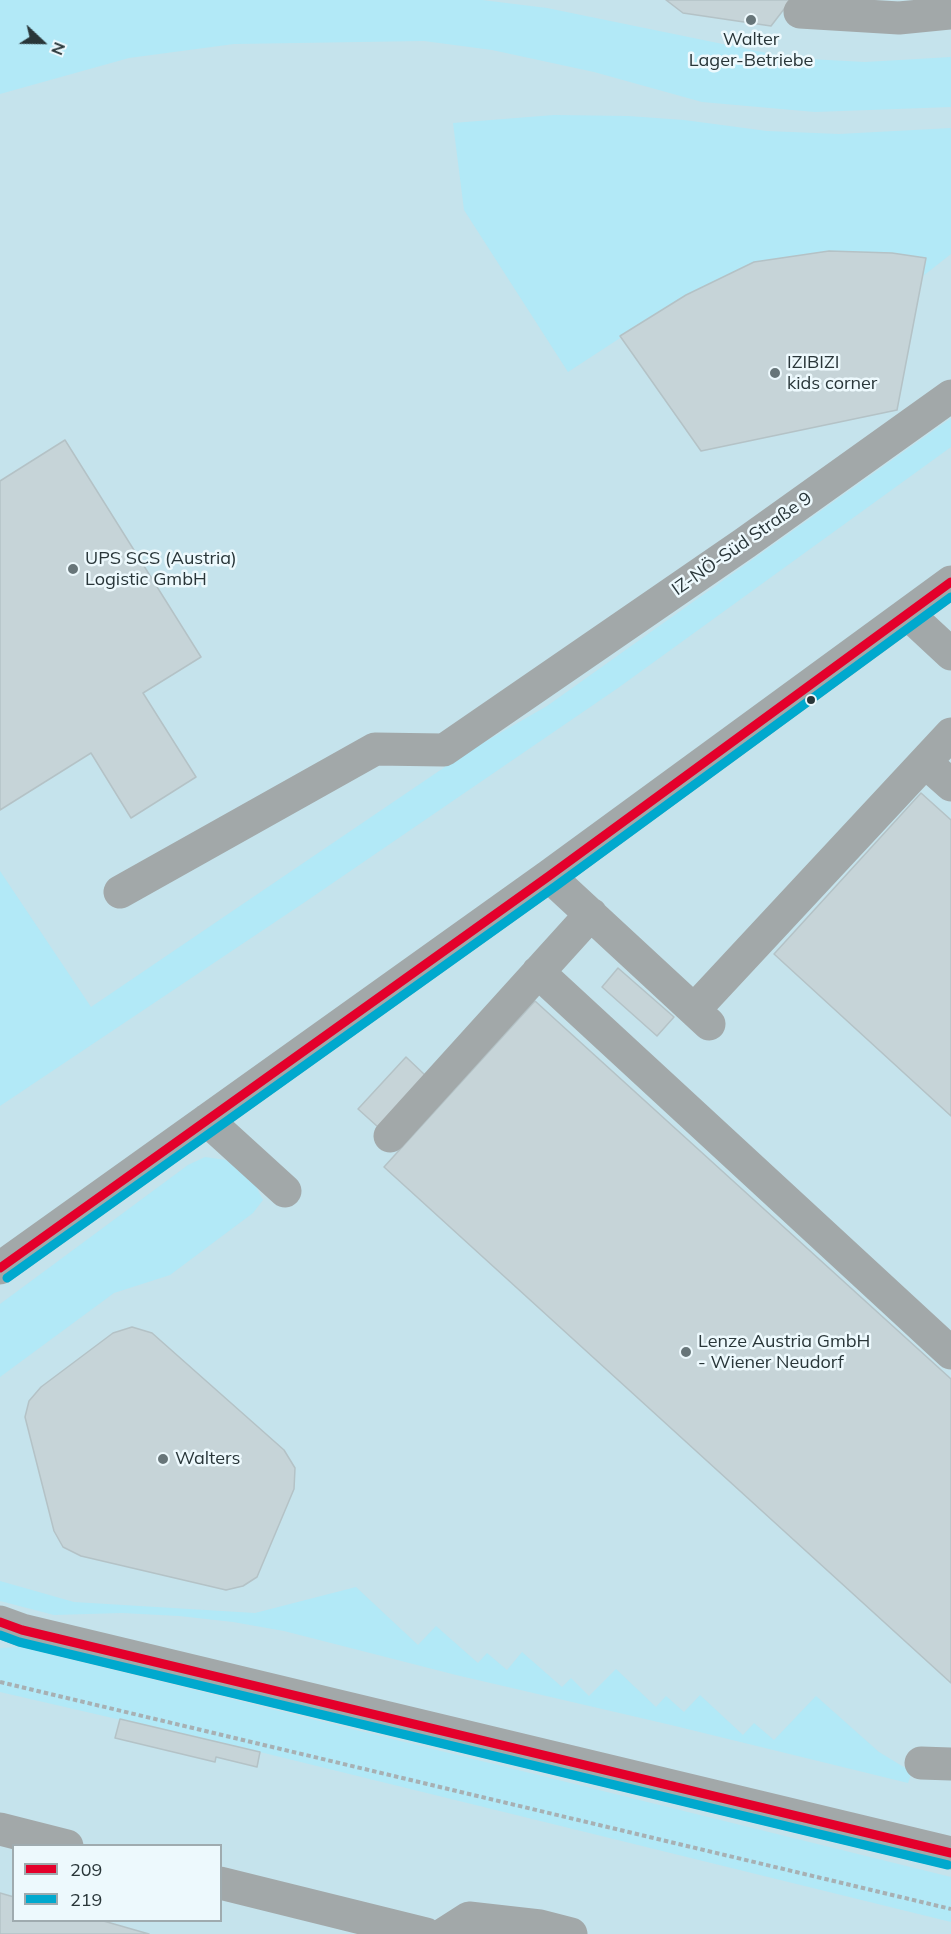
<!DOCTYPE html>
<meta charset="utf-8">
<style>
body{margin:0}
#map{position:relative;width:951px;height:1934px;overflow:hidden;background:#d9ebf0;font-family:Mulish,sans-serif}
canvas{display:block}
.legend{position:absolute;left:12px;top:1844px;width:210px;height:78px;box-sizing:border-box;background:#edf9fd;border:2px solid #9fabaf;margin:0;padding:8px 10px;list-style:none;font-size:18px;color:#293639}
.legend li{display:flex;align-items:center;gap:12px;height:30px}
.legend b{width:30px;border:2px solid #9fabaf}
.north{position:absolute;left:12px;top:12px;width:60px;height:60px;-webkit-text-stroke:4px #edf9fd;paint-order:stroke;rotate:112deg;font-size:16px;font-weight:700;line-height:24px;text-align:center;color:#293639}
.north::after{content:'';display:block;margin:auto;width:21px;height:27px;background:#293639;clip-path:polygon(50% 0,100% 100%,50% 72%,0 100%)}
</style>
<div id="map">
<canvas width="951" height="1934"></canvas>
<ul class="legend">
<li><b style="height:8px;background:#e4002b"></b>209</li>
<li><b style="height:8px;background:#00a9ce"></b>219</li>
</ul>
<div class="north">N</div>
</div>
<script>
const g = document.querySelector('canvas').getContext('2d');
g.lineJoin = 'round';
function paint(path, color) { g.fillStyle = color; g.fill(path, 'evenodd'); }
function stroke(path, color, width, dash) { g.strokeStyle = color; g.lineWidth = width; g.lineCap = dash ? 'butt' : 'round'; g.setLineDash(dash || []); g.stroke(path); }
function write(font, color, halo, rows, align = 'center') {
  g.font = font + ' Mulish,sans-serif'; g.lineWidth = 5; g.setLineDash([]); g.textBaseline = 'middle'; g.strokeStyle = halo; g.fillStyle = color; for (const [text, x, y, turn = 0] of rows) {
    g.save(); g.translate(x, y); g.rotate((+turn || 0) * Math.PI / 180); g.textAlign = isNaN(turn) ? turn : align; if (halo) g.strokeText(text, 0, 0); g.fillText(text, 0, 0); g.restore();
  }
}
const built = new Path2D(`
 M0 0H951V1934H0ZM14 1846H220V1920H14Z`);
const green = new Path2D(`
 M0 0H482L547 8 791 58 865 62 951 57V107L815 112 702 102 594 72 492 50 424 41 234 44 129 58 0 94Z
 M554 115 628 116 684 120 767 131 839 134 951 128V254L923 276 926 258 892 253 829 251 754 262 686 295 568 372 464 210 453 123Z
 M951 418V447L618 688 305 902 0 1106V871L91 1007 467 752 547 706Z
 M205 1157 226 1160 255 1184 263 1200 253 1213 170 1275 114 1293 0 1377V1304L188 1165Z
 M0 1581 74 1602 255 1613 356 1587 418 1645 436 1626 478 1663 487 1653 507 1670 522 1652 562 1687 571 1678 589 1696 616 1669 656 1707 666 1696 684 1712 700 1695 743 1735 754 1723 774 1740 816 1696 879 1752 912 1772 908 1783 671 1725 456 1675 284 1631 233 1622 179 1616 122 1613 54 1615 0 1601Z
 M20 1647 951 1877V1922L260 1752 0 1692V1648Z`);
const building = new Path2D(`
 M666 0H791L771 26 683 13Z
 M829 251 892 253 926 258 897 410 701 451 620 336 686 295 754 262Z
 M65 440 201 657 143 693 196 777 131 818 91 753 0 810V481Z
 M921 793 951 820V1116L774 954Z
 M618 968 674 1017 657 1036 602 987Z
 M535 1001 951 1379V1683L384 1167Z
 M406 1057 426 1076 378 1127 358 1109Z
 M132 1327 152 1333 284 1450 295 1468 294 1489 257 1577 243 1586 226 1590 81 1556 63 1547 54 1531 25 1417 29 1401 41 1387 113 1333Z
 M120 1719 260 1752 257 1767 216 1757 215 1762 115 1738Z
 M0 1893 14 1897V1920H100L149 1934H0Z`);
const path = new Path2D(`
 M0 1682 951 1909`);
const minor = new Path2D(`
 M800 12 899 18 951 13
 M908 614 951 654
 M925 762 951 785
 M549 876 709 1024
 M120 892 375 749 444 750 745 543 951 396
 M538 972 951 1353
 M694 1010 951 734
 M207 1120 285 1191
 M390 1136 591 914
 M0 1268 549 876 951 582
 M0 1622 22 1630 951 1853
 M921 1763 951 1764
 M0 1829 67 1846
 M220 1883 426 1934
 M444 1934 469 1918 540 1926 571 1934`);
const bus1 = new Path2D(`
 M0 1268 549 876 951 582
 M0 1622 22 1630 951 1853`);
const bus2 = new Path2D(`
 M7 1278 556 886 951 597
 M0 1635 19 1642 948 1865`);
const markers = [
 [751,20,6,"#677579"],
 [775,373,6,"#677579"],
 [73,569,6,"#677579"],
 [811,700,5,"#293639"],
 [686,1352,6,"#677579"],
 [163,1459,6,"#677579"]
];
const poiNames = [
 ["Walter",751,40,"center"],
 ["Lager-Betriebe",751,61,"center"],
 ["IZIBIZI",787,363],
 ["kids corner",787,384],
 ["UPS SCS (Austria)",85,559],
 ["Logistic GmbH",85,580],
 ["Lenze Austria GmbH",698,1342],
 ["- Wiener Neudorf",698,1363],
 ["Walters",175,1459]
];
const streetNames = [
 ["IZ-NÖ-Süd Straße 9",742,544,-35]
];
paint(built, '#c5e3ec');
paint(green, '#b2e9f7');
paint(building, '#c6d4d8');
stroke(building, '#b4c2c6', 1.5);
stroke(path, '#a7b0b3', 4, [4.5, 3]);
stroke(minor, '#a2a8a9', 33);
stroke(bus1, '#e4002b', 9);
stroke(bus2, '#00a9ce', 9);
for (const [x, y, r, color] of markers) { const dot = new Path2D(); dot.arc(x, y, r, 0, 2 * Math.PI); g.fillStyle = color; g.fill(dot); stroke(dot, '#edf9fd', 2); }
write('18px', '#293639', '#edf9fd', poiNames, 'left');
write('18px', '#293639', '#edf9fd', streetNames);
</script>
